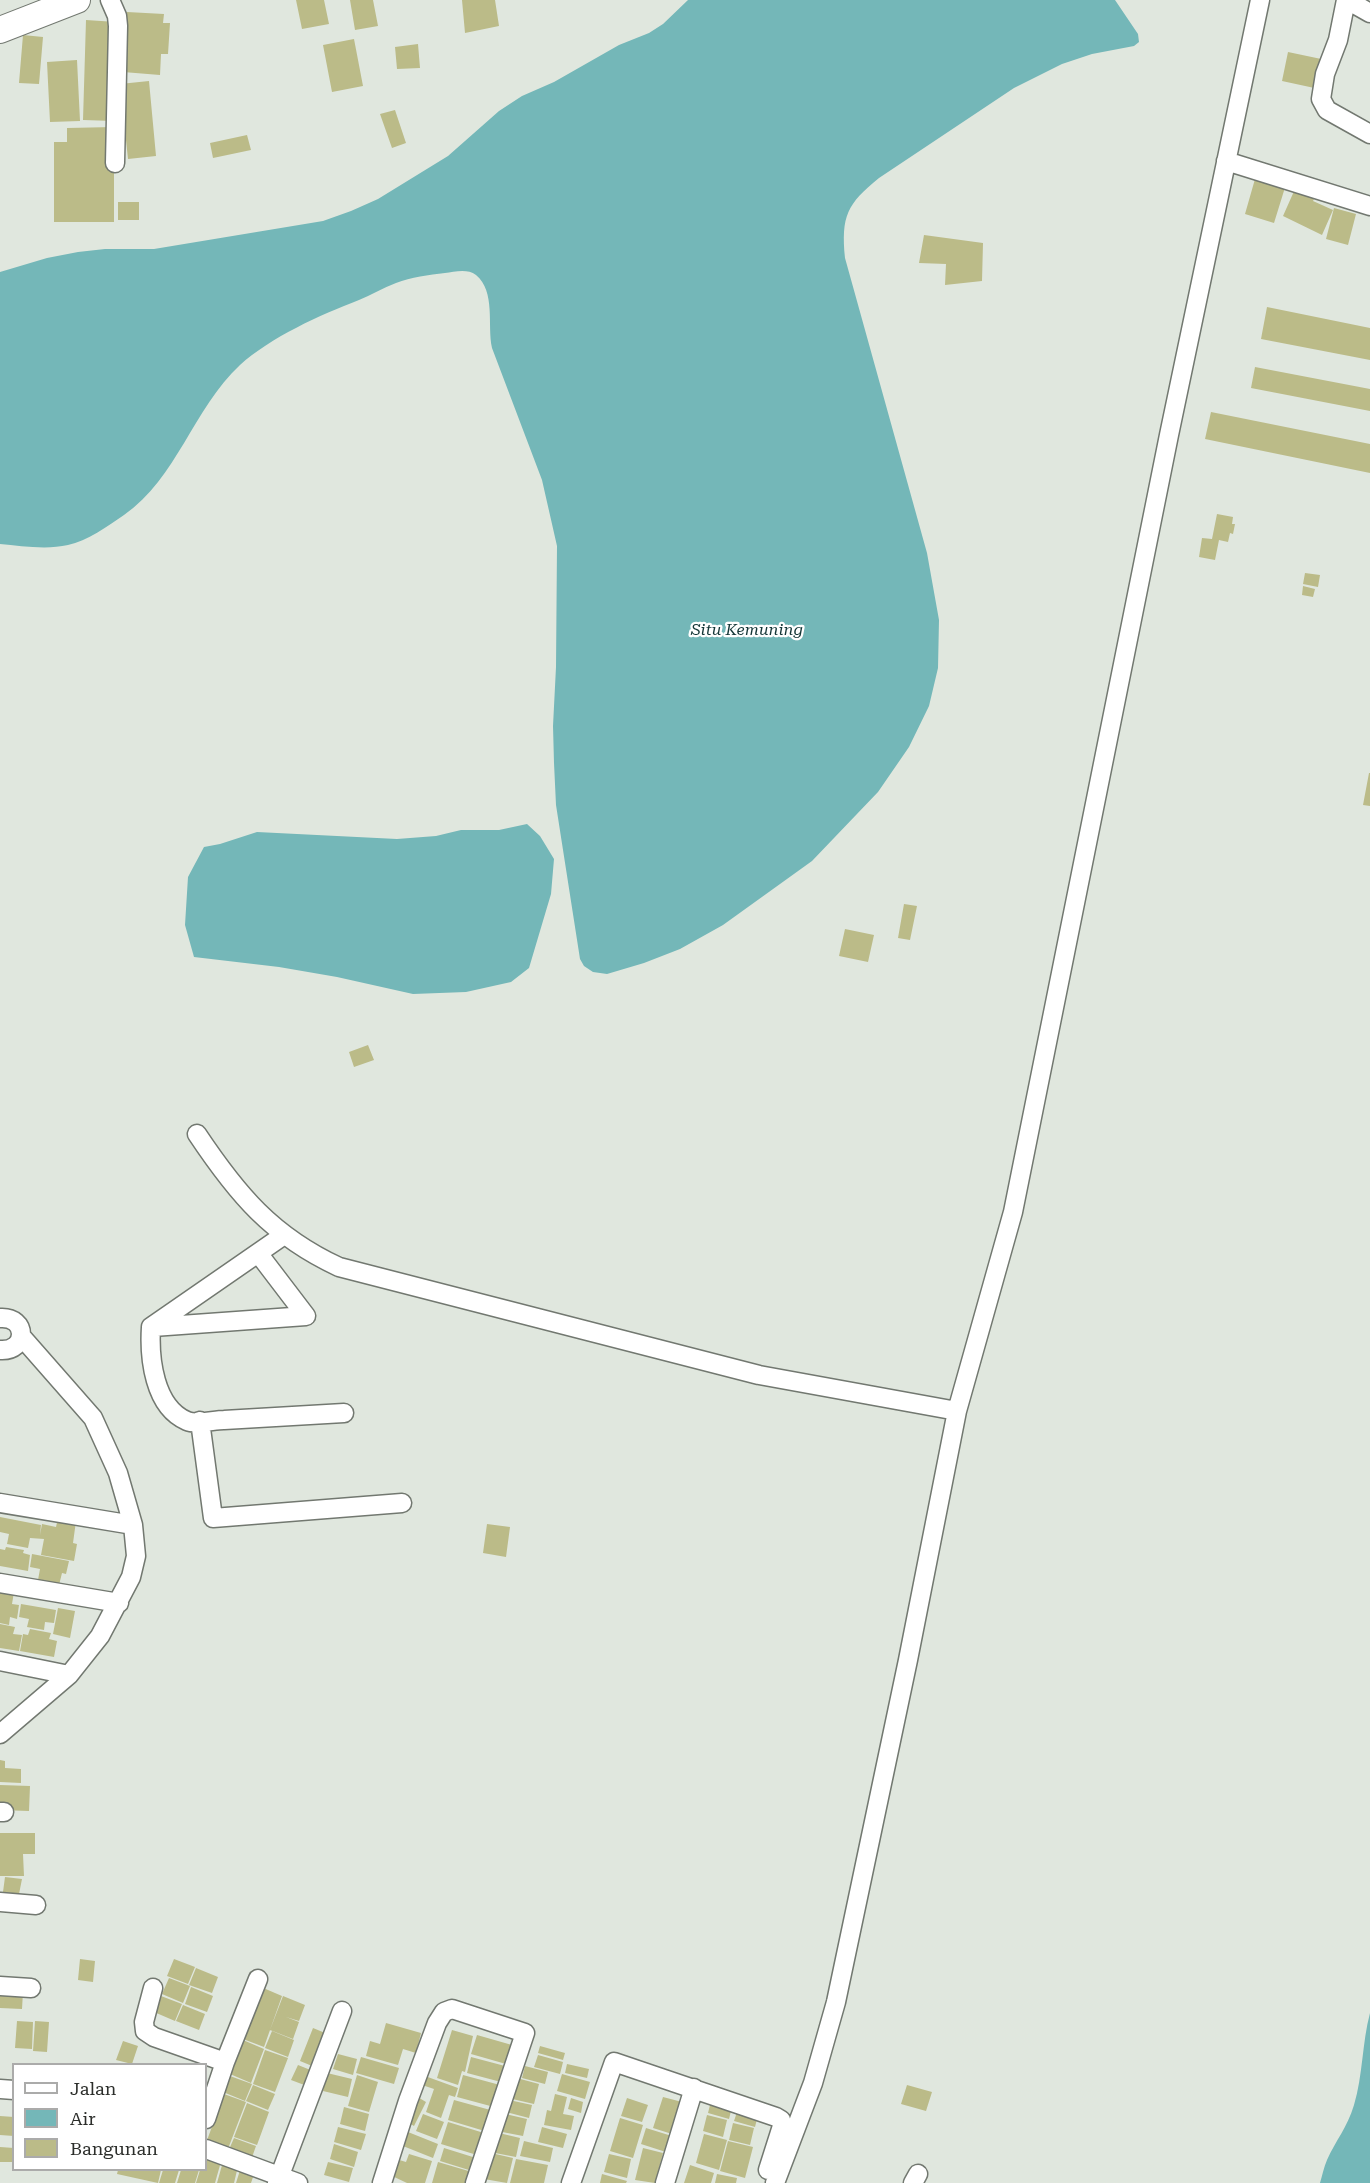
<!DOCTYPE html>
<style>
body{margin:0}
#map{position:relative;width:1370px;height:2183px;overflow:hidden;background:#e0e7de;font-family:"Roboto Serif",serif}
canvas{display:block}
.legend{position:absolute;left:12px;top:2063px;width:195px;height:108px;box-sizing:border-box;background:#fff;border:2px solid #ababaa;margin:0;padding:8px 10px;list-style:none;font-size:18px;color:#2c2e2b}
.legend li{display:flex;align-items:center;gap:12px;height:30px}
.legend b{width:30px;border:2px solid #ababaa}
</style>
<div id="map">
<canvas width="1370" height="2183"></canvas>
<ul class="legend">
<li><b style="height:8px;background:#fff"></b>Jalan</li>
<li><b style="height:16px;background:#74b7b8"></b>Air</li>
<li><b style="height:16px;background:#bb8"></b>Bangunan</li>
</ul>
</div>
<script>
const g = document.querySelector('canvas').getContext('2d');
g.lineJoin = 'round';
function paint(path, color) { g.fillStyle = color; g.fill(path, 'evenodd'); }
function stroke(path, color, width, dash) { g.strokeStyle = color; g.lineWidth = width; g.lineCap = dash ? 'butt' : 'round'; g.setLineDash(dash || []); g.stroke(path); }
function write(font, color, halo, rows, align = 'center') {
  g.font = font + ' "Roboto Serif",serif'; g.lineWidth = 4.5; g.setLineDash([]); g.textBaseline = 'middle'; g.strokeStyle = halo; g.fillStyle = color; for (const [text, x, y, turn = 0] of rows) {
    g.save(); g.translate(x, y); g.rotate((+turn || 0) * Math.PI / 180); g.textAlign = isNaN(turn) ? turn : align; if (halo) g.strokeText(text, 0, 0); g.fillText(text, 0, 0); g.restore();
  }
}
const water = new Path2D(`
 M688 0H1115L1138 34 1139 42 1134 46 1092 54 1062 64 1014 88 879 178C847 204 841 216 845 258L927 553 939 620 938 668 929 706 909 747 878 792 812 861 723 925 680 949 644 963 607 974 593 972 584 966 580 959 556 805 554 763 553 726 556 667 557 546 542 480 492 348C487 325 496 292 476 275 467 268 454 272 445 273 429 275 411 277 396 283 383 288 371 295 359 300 320 315 271 337 240 365 193 409 177 478 124 515 108 526 87 541 68 545 47 550 21 546 0 544V272L47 258 78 252 105 249H154L323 221 351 211 378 199 448 156 499 111 522 96 554 82 619 45 649 33 663 24Z
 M527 824 540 836 554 859 551 894 529 968 511 982 466 992 413 994 337 977 279 967 194 957 185 925 188 877 204 847 220 844 257 832 397 839 436 836 461 830H499Z
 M1370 2013V2183H1320C1322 2176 1324 2167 1327 2160 1336 2140 1347 2128 1354 2105 1363 2075 1362 2043 1370 2013Z`);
const building = new Path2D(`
 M296 0H324L329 24 302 29Z
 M350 0H373L378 26 355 30Z
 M462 0H495L499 26 465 33Z
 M127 12 164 14 163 23H170L168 54H161L160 75 123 72Z
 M86 20 116 22 114 121 83 120Z
 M23 35 43 37 39 84 19 83Z
 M354 39 363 86 332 92 323 45Z
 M418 44 420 68 397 69 395 47Z
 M1288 52 1326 60 1319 89 1282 81Z
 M77 60 80 121 50 122 47 62Z
 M149 81 156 156 128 159 120 84Z
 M395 110 406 143 392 148 380 114Z
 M114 127V222H54V142H67V128Z
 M247 135 251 150 213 158 210 143Z
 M1257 172 1287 181 1274 223 1245 214Z
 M1295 189 1315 197 1313 201 1333 210 1322 235 1283 216Z
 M118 202H139V220H118Z
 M1334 208 1356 214 1348 245 1326 239Z
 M924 235 983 243 982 281 945 285 946 264 919 263Z
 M1267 307 1370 328V360L1261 339Z
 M1255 367 1370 389V411L1251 388Z
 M1211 412 1370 444V473L1205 439Z
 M1217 514 1233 517 1232 524H1235L1233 534 1230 533 1228 542 1219 540 1215 560 1199 557 1202 538 1212 539Z
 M1305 573 1320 575 1318 587 1303 584Z
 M1303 586 1315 589 1313 597 1302 595Z
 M1369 773H1370V806L1363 805Z
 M904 904 917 906 910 940 898 938Z
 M845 929 874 935 868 962 839 956Z
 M368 1045 374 1060 354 1067 349 1052Z
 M0 1517 41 1525 40 1535 42 1524 56 1527 58 1518 76 1521 73 1543 77 1544 74 1561 41 1555 44 1539 30 1538 28 1548 7 1544 9 1534 0 1532Z
 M487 1524 510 1527 506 1557 483 1553Z
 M6 1547 24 1550 23 1553 30 1555 28 1571 0 1566V1549L5 1550Z
 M32 1554 69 1561 66 1574 62 1573 59 1585 38 1580 40 1569 30 1567Z
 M0 1589 14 1592 12 1604 19 1605 17 1619 10 1617 9 1625 0 1623Z
 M21 1604 56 1610 54 1623 45 1622 44 1630 27 1627 29 1619 19 1617Z
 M58 1608 75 1611 70 1638 53 1634Z
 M0 1624 15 1627 13 1634 22 1635 19 1651 0 1648Z
 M30 1629 51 1633 49 1639 57 1641 54 1657 20 1651 23 1634 28 1635Z
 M0 1760 5 1761V1768L21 1769V1783L0 1782Z
 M0 1785 30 1786 29 1811 0 1810Z
 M0 1833H35V1854H23L24 1876H0Z
 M5 1877 22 1879 19 1894 3 1892Z
 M80 1959 95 1961 93 1982 78 1980Z
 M174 1959 195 1967 188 1984 167 1976Z
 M196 1968 218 1977 212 1993 189 1985Z
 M169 1978 190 1986 183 2003 162 1994Z
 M191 1987 213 1996 207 2012 185 2004Z
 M261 1987 282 1996 264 2047 243 2039Z
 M0 1991 23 1992 22 2009 0 2008Z
 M161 1996 182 2004 175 2021 154 2012Z
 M283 1996 305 2005 299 2021 286 2017 299 2022 293 2039 270 2030Z
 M183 2005 205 2014 199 2030 176 2021Z
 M17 2021 33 2022 32 2049 15 2048Z
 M35 2021 49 2022 47 2052 33 2051Z
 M386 2023 421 2033 416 2053 403 2049 398 2065 366 2056 370 2041 380 2044Z
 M313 2028 330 2035 317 2068 300 2061Z
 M452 2030 473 2036 465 2072 462 2071 458 2085 437 2078Z
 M272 2031 294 2040 288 2057 265 2048Z
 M477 2035 512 2045 506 2064 471 2054Z
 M243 2040 264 2049 251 2083 230 2074Z
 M123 2041 138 2046 132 2064 116 2060Z
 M540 2046 565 2053 563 2060 538 2053Z
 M265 2050 288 2058 275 2092 253 2084Z
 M338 2054 357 2059 353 2075 333 2069Z
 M538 2055 563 2062 560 2074 534 2067Z
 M361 2057 399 2068 394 2084 356 2073Z
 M471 2057 505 2066 501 2082 467 2073Z
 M567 2064 589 2069 587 2078 565 2073Z
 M298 2065 313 2071 307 2086 291 2080Z
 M525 2066 548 2072 545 2084 522 2078Z
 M327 2073 352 2079 348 2097 323 2091Z
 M562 2074 590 2082 585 2099 557 2091Z
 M357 2075 378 2082 369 2112 348 2106Z
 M463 2075 500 2085 494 2107 457 2097Z
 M230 2076 252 2084 245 2101 223 2092Z
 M425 2076 458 2088 455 2097 449 2095 441 2118 426 2112 434 2089 422 2085Z
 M513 2077 539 2084 534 2104 508 2098Z
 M253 2085 275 2094 268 2110 246 2101Z
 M907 2085 932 2092 926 2111 901 2104Z
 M224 2094 246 2102 226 2154 206 2143Z
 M555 2094 567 2097 563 2114 574 2116 571 2130 544 2125 547 2110 551 2111Z
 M416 2096 426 2102 414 2126 404 2120Z
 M663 2097 682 2102 672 2134 653 2128Z
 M712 2097 733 2103 729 2119 708 2113Z
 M571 2098 583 2102 581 2113 568 2109Z
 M627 2098 648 2105 642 2122 621 2116Z
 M454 2100 494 2111 488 2132 448 2120Z
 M509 2100 532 2105 529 2118 506 2112Z
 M247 2103 269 2112 257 2145 234 2137Z
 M739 2106 759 2111 755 2127 734 2121Z
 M344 2107 369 2114 365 2131 340 2124Z
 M501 2113 527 2119 523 2136 497 2131Z
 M423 2114 444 2122 437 2139 416 2131Z
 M707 2115 727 2120 723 2137 703 2131Z
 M0 2116 14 2117V2136L0 2135Z
 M620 2118 643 2125 633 2158 610 2151Z
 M448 2122 484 2133 477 2155 441 2144Z
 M733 2123 754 2128 750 2145 729 2140Z
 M338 2127 366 2134 361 2150 334 2142Z
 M542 2127 567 2134 563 2148 538 2142Z
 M646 2128 675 2137 669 2153 641 2144Z
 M408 2132 438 2144 433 2158 403 2146Z
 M499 2133 520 2138 516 2157 495 2153Z
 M704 2134 727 2140 719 2170 696 2163Z
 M234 2138 256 2146 250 2163 227 2154Z
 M524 2141 553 2148 550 2162 520 2156Z
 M728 2141 753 2147 745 2178 720 2171Z
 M334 2144 358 2152 354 2167 330 2159Z
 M0 2147 14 2148V2162H0Z
 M444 2148 476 2158 472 2171 440 2161Z
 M643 2148 663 2153 655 2183 635 2180Z
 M206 2153 222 2158 215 2183H196L200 2170H206Z
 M491 2153 513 2158 507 2183 484 2179Z
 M409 2154 432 2161 425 2183H407L390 2175 396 2159 406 2162Z
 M609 2154 631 2159 627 2178 604 2172Z
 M224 2158 239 2162 234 2183H217Z
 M516 2159 548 2165 544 2183H510Z
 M328 2162 353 2168 349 2182 324 2175Z
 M438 2162 472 2172 467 2183H432Z
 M690 2165 714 2173 711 2183H684Z
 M241 2167 255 2171 251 2183H236Z
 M118 2170H161L158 2183 117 2174Z
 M163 2170H179L175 2183H159Z
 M181 2170H199L195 2183H177Z
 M602 2174 627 2181 626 2183H600Z
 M717 2174 737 2178 736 2183H715Z`);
const street = new Path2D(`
 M110 0 117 16 118 26 115 163
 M1346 0 1338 40 1325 74 1321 99 1327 110 1370 134
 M1347 0 1370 13
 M1226 161 1370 206
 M197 1134C237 1194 272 1236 339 1267L759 1375 957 1411
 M284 1235 151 1327C149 1358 154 1407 187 1421 196 1425 214 1420 224 1420 264 1418 304 1415 344 1413
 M0 1318C28 1316 28 1352 0 1350
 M153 1327 306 1316 258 1253
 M200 1421 213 1518 402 1503
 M0 1503 133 1525
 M0 1583 119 1603
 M0 1661 69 1675
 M0 1734 69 1675 100 1636 131 1577 136 1556 133 1525 118 1473 93 1418 21 1336
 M0 1812H4
 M0 1902 36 1905
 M0 1986 31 1988
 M153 1988 144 2022 145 2031 154 2037 225 2062
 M0 2089 14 2090
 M206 2119 225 2062 258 1979
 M206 2149 298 2183
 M277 2183 342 2011
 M382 2183 408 2101 437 2023 444 2012 452 2009 525 2033 475 2183
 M571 2183 614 2062 776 2117 781 2120 782 2126 768 2170
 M665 2183 694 2088
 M775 2183 813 2083 836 2002 908 1660 957 1411 1013 1212 1169 435 1260 0
 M913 2183 918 2174`);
const secondary = new Path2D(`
 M0 30 77 0`);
const waterNames = [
 ["Situ Kemuning",747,630]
];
paint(water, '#74b7b8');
paint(building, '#bb8');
stroke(street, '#727870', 21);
stroke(secondary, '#727870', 28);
stroke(street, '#fff', 18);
stroke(secondary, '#fff', 26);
write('italic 16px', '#143637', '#fff', waterNames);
</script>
